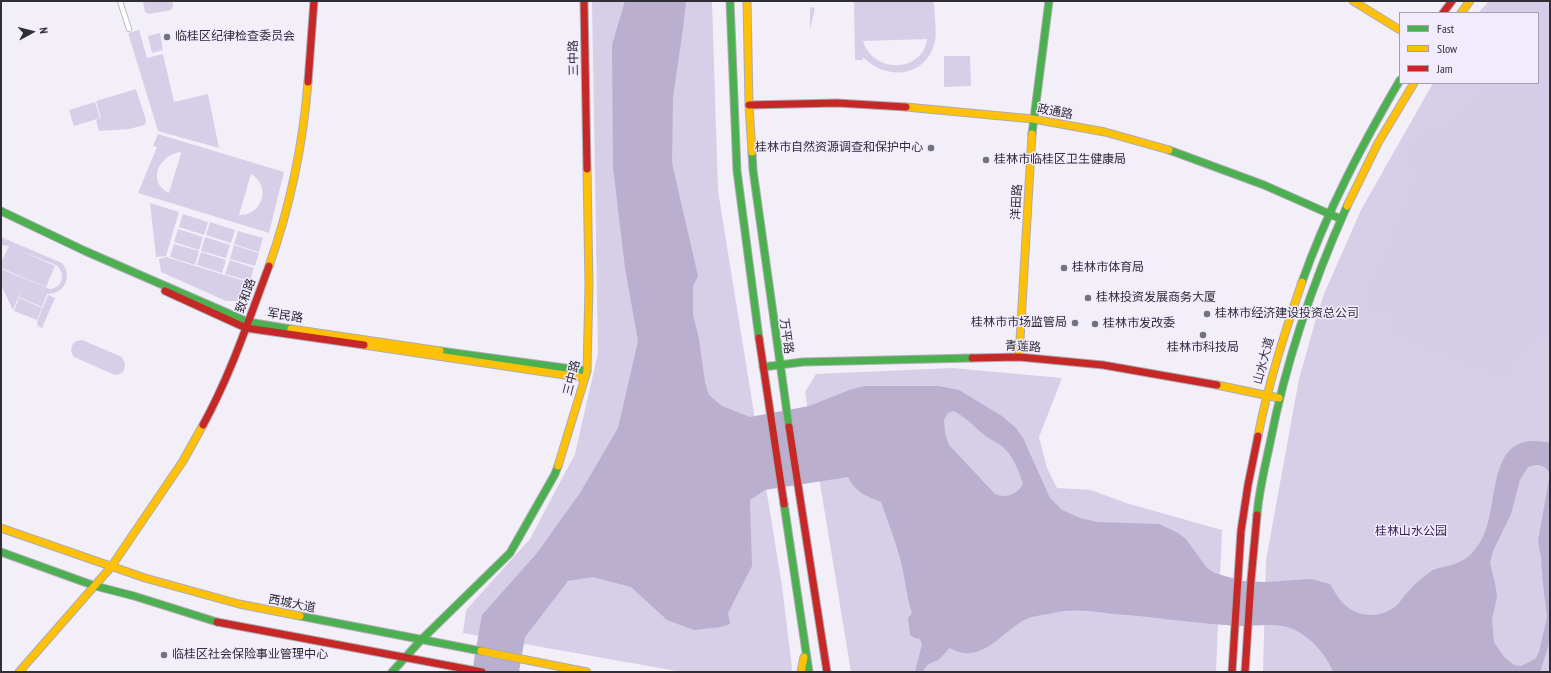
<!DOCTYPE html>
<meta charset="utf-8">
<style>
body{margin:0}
#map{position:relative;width:1551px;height:673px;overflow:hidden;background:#f2eff9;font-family:"PT Sans Narrow",sans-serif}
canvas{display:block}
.frame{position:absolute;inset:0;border:2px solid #2f2d35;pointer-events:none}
.legend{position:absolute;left:1399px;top:12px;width:140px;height:72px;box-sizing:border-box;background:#f1ebfd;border:1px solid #a39fad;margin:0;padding:5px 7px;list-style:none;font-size:12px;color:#2f2d35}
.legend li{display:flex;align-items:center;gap:8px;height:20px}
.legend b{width:20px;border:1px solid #a39fad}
.north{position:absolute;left:12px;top:12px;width:40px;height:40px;-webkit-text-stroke:3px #f1ebfd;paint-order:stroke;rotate:83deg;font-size:11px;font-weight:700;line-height:16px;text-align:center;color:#2f2d35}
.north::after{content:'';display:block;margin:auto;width:14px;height:18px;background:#2f2d35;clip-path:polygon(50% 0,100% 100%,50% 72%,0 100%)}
</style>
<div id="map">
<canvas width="1551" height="673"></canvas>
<div class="frame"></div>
<ul class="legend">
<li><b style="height:5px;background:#4caf50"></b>Fast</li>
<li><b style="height:5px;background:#ffc107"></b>Slow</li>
<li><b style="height:5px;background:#c62828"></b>Jam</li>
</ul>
<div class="north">N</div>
</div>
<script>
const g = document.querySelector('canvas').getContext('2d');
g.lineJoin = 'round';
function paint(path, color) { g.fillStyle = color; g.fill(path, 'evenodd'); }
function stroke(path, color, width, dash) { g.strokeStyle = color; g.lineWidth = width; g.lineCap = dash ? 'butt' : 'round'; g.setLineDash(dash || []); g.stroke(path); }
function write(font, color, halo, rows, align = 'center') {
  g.font = font + ' "PT Sans Narrow","Noto Sans SC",sans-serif'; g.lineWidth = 3; g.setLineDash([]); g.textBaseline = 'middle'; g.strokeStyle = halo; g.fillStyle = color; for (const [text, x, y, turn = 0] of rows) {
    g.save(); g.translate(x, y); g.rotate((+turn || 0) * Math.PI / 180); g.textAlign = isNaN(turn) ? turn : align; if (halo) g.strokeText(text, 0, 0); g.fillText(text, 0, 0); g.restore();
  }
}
const green = new Path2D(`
 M143 1H172L173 6 171 10 149 14 145 12Z
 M592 1H712L718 191 782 586 792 668 791 672H682L463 633 466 610 530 539 575 454 598 353Z
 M854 1H934C934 14 937 29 935 41 927 77 887 82 863 57V60H855ZM927 39C923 73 873 74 863 41Z
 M1489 1H1550V672H1263L1266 560 1299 379 1317 315 1324 294 1361 210 1433 83H1538V13H1478Z
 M810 7 815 8 810 30Z
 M139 30 147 58 163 54 174 102 208 94 219 148 158 131 128 33Z
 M160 33 163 50 152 53 148 36Z
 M944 56H970L971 86 944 87Z
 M136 89 146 120 145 125 129 129 99 131 96 120 101 118 96 101Z
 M95 102 100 118 74 126 69 110Z
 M158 134 284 172 269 233 138 193 157 147 153 146ZM181 152V153L169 193C146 182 159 154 181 152ZM251 174C272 186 262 216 239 215Z
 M150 203 179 212 166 256 156 257Z
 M183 214 208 222 204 235 179 227Z
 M210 222 235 230 231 243 206 235Z
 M178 229 203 237 199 250 174 242Z
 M238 231 263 238 259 252 234 244Z
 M1 237 62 263C73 276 65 294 47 294L42 307 19 297 24 284 13 310 1 285V269L50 289C63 288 66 273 56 265L19 250 55 266 46 287 1 268V263L9 246 1 245Z
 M205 237 230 245 226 258 201 251Z
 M174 244 199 251 195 265 170 257Z
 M234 245 259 253 255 266 230 259Z
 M201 252 226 260 222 273 197 265Z
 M166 257 254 284 251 291 242 301H226L161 272 159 259Z
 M230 260 254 268 250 281 225 274Z
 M48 295 55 298 42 328 38 326 37 322Z
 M19 298 42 308 37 320 14 311Z
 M82 340 122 357 125 364C125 371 122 375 115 375L74 357C69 351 71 345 76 341Z
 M952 368 1062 378 1039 437 1047 468 1057 488 1091 490 1126 503 1222 530 1216 672H851L805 392 816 374Z`);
const forest = new Path2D(`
 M1536 1H1550V336L1519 360 1515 367 1516 375 1507 385 1383 335 1389 320 1357 307 1414 170 1400 164 1399 161 1412 137 1427 126 1442 122 1455 113 1483 83H1538V13H1527Z
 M1550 641V672H1540Z`);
const water = new Path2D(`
 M625 1H686L683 29 673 97 672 163 698 276 693 286V314L699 339 705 382 709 395 722 406 750 417 809 406 852 389 865 386H939L959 390 1002 416 1016 428 1023 438 1050 498 1062 510 1080 518 1097 522 1159 524 1178 533 1186 539 1207 568 1215 573 1242 581 1265 582 1311 579 1330 584C1334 590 1337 597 1342 602 1357 618 1379 619 1396 606 1401 602 1403 596 1408 592 1415 583 1424 576 1433 570 1437 568 1443 567 1448 566 1464 561 1469 558 1479 544 1503 510 1481 427 1550 443V641L1540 672H1333C1327 655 1311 638 1295 630 1280 622 1258 626 1241 626 1199 624 1156 617 1114 614 1094 612 1073 608 1053 613 1044 615 1032 616 1024 620 1001 633 980 666 950 648 946 651 941 658 938 660 930 664 928 662 923 672H915L922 644 920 639 915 638 910 635 908 618 912 613C906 595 905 576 900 558 895 539 887 520 881 502 866 496 855 492 848 477L765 490 750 500 752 566 728 613 730 624 721 627 694 630 667 620 631 587 593 577 568 581 525 637 519 672H472L482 615 537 553 580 493 618 428 638 341 625 268 613 167 612 45ZM954 411C965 417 974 426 983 434 988 438 994 441 999 444 1013 454 1018 469 1023 484 1018 494 1005 499 995 494L949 445 945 433 944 420 948 413ZM1535 465C1543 465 1546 467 1550 474L1538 541 1541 557 1543 584 1547 617 1539 652 1535 659 1521 666 1514 665 1504 657 1494 642 1492 619 1497 597 1495 583 1490 563 1493 551 1511 514 1520 480 1528 467Z`);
const street = new Path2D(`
 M120 1 129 29`);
const fast = new Path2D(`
 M730 1 737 171 759 338
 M1032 134 1049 1
 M1169 150 1264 185 1341 219
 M752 152 753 170 789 427
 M1 211 85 251 248 322 291 329
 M1302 282C1327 211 1362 145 1400 80
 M440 351 587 371
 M763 367 803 362 972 358
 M784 504 809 672
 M1257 515C1259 490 1265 467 1270 443 1286 360 1313 282 1347 206
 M1 552 95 586 134 596 217 622
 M300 616 481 651
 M392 672 421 640 510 553 555 474 558 466`);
const slow = new Path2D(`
 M747 1 749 105 752 152
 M1353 1 1400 30
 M1461 13 1470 1
 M906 107 1033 119 1105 132 1169 150
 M1347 206 1378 143 1414 83
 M269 266C290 207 303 144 308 82
 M291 329 440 351
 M364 345 585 378
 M1019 357 1032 134
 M1217 385 1279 398
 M1258 436C1268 384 1285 332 1302 282
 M558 466 587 371 589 285 587 169
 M1 528 145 578 239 604 300 616
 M481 651 587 672
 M19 672 111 567 183 461 203 425
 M801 672 804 657`);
const jam = new Path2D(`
 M584 1 587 169
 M1443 13 1452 1
 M308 82 314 1
 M749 105 837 103 906 107
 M165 291 246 328 364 345
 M759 338 784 504
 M972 358 1019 357 1103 365 1217 385
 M203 425C231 374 249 319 269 266
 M789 427 827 672
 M217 622 482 672
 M1232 672 1241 531 1248 485 1258 436
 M1245 672 1251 580 1257 515`);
const markers = [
 [167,37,4,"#73717a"],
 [931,148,4,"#73717a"],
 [986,160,4,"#73717a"],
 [1064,268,4,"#73717a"],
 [1088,298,4,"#73717a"],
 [1207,314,4,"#73717a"],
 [1075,323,4,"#73717a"],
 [1095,324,4,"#73717a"],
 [1203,335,4,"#73717a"],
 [164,655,4,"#73717a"]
];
const poiNames = [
 ["临桂区纪律检查委员会",175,37],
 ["桂林市自然资源调查和保护中心",923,148,"right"],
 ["桂林市临桂区卫生健康局",994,160],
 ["桂林市体育局",1072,268],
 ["桂林投资发展商务大厦",1096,298],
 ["桂林市经济建设投资总公司",1215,314],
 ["桂林市市场监管局",1067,323,"right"],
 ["桂林市发改委",1103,324],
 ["桂林市科技局",1203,348,"center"],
 ["临桂区社会保险事业管理中心",172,655]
];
const streetNames = [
 ["三中路",574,58,-91],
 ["政通路",1055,112,10],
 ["洋田路",1017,202,-87],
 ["致和路",246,296,-70],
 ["军民路",285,316,9],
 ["万平路",786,336,82],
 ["青莲路",1023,347,3],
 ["山水大道",1264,361,-75],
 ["三中路",572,378,-76],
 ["西城大道",292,604,11]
];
const parkNames = [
 ["桂林山水公园",1411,532]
];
paint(green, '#d7cfe8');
paint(forest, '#d6cde8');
paint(water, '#baafce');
stroke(street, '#aeabb3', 6);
stroke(fast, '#aeabb3', 9);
stroke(slow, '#aeabb3', 9);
stroke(jam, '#aeabb3', 9);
stroke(street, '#fdfdfe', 4.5);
stroke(fast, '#4caf50', 7);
stroke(slow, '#ffc107', 7);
stroke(jam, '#c62828', 7);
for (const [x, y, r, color] of markers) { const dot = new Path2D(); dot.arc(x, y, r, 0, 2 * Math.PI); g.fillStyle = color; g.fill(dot); stroke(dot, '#f1ebfd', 1.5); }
write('12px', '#2f2d35', '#f1ebfd', poiNames, 'left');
write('12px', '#2f2d35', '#f1ebfd', streetNames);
write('12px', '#341f51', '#f1ebfd', parkNames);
</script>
